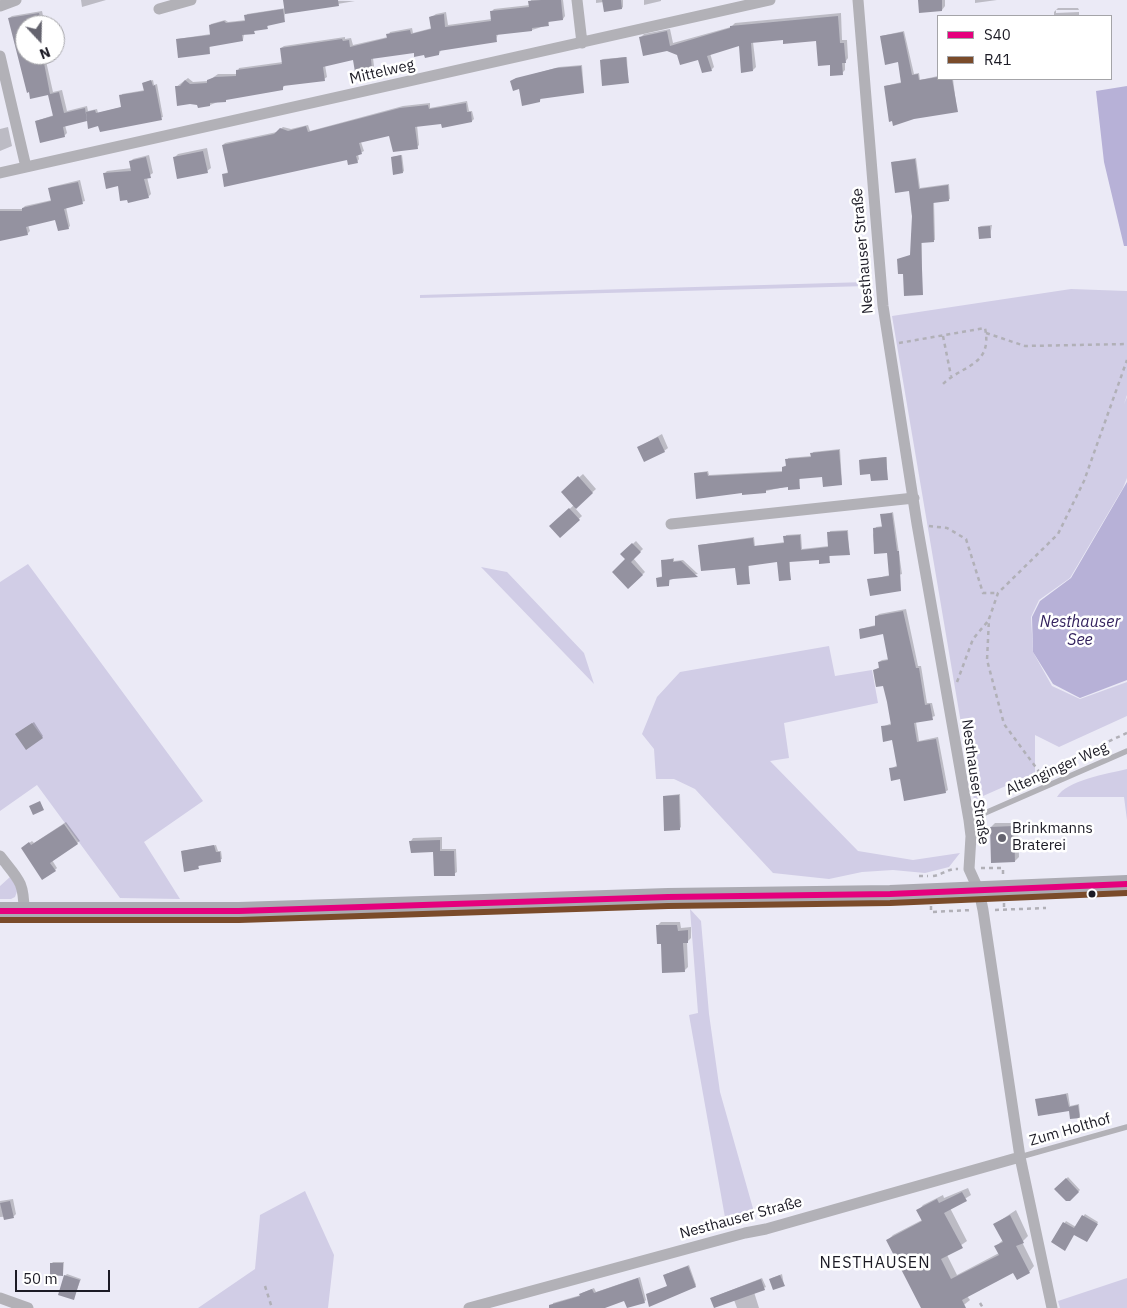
<!DOCTYPE html>
<meta charset="utf-8">
<style>
body{margin:0}
#map{position:relative;width:1127px;height:1308px;overflow:hidden;background:#ebeaf6;font-family:"IBM Plex Sans",sans-serif}
canvas{display:block}
.legend{position:absolute;left:937px;top:15px;width:175px;height:65px;box-sizing:border-box;background:#fff;border:1px solid #a4a4a8;margin:0;padding:6px 9px;list-style:none;font-size:15px;color:#1c1b25}
.legend li{display:flex;align-items:center;gap:10px;height:25px}
.legend b{width:25px;border:1px solid #a4a4a8}
.north{position:absolute;left:15px;top:15px;width:50px;height:50px;box-sizing:border-box;background:#fff;border:1px solid #a4a4a8;border-radius:50%;rotate:159deg;font-size:14px;font-weight:700;line-height:20px;text-align:center;color:#1c1b25}
.north::after{content:'';display:block;margin:auto;width:18px;height:22px;background:#64636e;clip-path:polygon(50% 0,100% 100%,50% 72%,0 100%)}
.scale{position:absolute;left:15px;top:1270px;width:95px;height:22px;box-sizing:border-box;border:2px solid #1c1b25;border-top:0;padding-left:6px;font-size:15px;line-height:18px;white-space:nowrap;color:#1c1b25;-webkit-text-stroke:4px #fff;paint-order:stroke}
</style>
<div id="map">
<canvas width="1127" height="1308"></canvas>
<ul class="legend">
<li><b style="height:6px;background:#e5007d"></b>S40</li>
<li><b style="height:6px;background:#7a4b2a"></b>R41</li>
</ul>
<div class="north">N</div>
<div class="scale">50 m</div>
</div>
<script>
const g = document.querySelector('canvas').getContext('2d');
g.lineJoin = 'round';
function paint(path, color) { g.fillStyle = color; g.fill(path, 'evenodd'); }
function stroke(path, color, width, dash) { g.strokeStyle = color; g.lineWidth = width; g.lineCap = dash ? 'butt' : 'round'; g.setLineDash(dash || []); g.stroke(path); }
function write(font, color, halo, rows, align = 'center') {
  g.font = font + ' "IBM Plex Sans",sans-serif'; g.lineWidth = 5; g.setLineDash([]); g.textBaseline = 'middle'; g.strokeStyle = halo; g.fillStyle = color; for (const [text, x, y, turn = 0] of rows) {
    g.save(); g.translate(x, y); g.rotate((+turn || 0) * Math.PI / 180); g.textAlign = isNaN(turn) ? turn : align; if (halo) g.strokeText(text, 0, 0); g.fillText(text, 0, 0); g.restore();
  }
}
const green = new Path2D(`
 M867 282 868 286 420 298V295Z
 M1071 289 1127 291V395L1124 404 1127 397V478L1123 488 1070 578 1039 600 1031 617 1033 652 1052 686 1080 699 1127 682V716L1059 747 1035 735V773L974 800 892 316Z
 M28 564 203 801 144 842 180 899 120 898 37 785 0 811V582Z
 M481 567 507 572 584 653 594 684Z
 M829 646 835 676 872 670 878 703 784 723 789 758 770 761 858 851 913 860 960 853 949 867 925 873 893 870 862 872 829 879 773 873 695 789 674 779H656L654 749 642 734 657 697 680 672Z
 M1127 769V820L1124 797H1057C1067 780 1107 774 1127 769Z
 M10 877 18 889 15 897 11 899H0V886Z
 M690 909 701 921 709 1014 720 1092 756 1219 726 1223 689 1015 698 1013Z
 M305 1191 334 1255 328 1308H198L255 1269 260 1215Z
 M1127 1278V1308H1060L1058 1301Z`);
const water = new Path2D(`
 M1127 86V246H1124L1104 162 1096 91Z
 M1127 482V680L1080 698 1053 684 1033 652 1032 617 1040 601 1071 578Z`);
const shadow = new Path2D(`
 M81 0H106L82 7Z
 M284 0 355 1 285 13 284 21 268 25 267 28 255 29 254 32 244 34 243 40 210 45V53L177 39 211 34V24L225 20 228 22 246 20 247 14 286 8Z
 M531 0H563L565 16 563 19 550 20 548 25 532 30 498 34 496 40 441 50 439 54 415 51 373 58 374 66 372 69 354 59 325 65 327 77 324 79 285 85 282 89 228 98 210 105 176 87 188 78 193 82 208 81 218 74H237L239 68 283 62 281 48 284 46 345 37V39L351 38 353 45 388 37 390 32 412 28 413 33 432 28 430 18 436 14 446 12 448 25 492 19 491 12 494 9 530 5Z
 M596 0H623V7L622 8 604 2 596 3Z
 M644 0H661V1L644 5Z
 M920 0H945V6L942 10Z
 M975 0H997L975 3Z
 M1058 8H1078L1079 10H1056V13L1079 12V16H1054V12Z
 M42 11 45 25H25V55H41L43 62 46 61 53 92 62 90 67 111 87 106 88 111 97 109 98 113 122 107V94L145 90 143 83 153 80 154 85 157 84 163 117 101 131 99 125 88 118 65 125 67 133 64 136 36 121 54 115 49 94 31 98 9 18 12 16Z
 M841 13 842 40H847L848 58 845 62V70L842 73 831 64 817 40 784 39 753 42 756 67 753 70 740 44 710 53 714 67 711 70 699 59 678 54 641 37 644 34 670 29 673 43 731 27 735 23Z
 M904 31 914 74 919 73 920 80 938 76V79H953L957 111 885 86 902 82 899 61 881 36Z
 M627 57 628 82 601 60 603 59Z
 M582 65 584 92 541 98 540 101 520 88 513 80 559 67Z
 M467 101 469 111H472L474 119 472 121 417 125 419 145 417 147 390 134 361 142 364 151 358 154 359 159 357 162 348 158 223 174 229 172 223 145 225 143 277 132 283 127 291 129 308 125 310 131 403 106 430 103V108Z
 M8 127 12 146 0 151V129Z
 M207 148 211 168 207 171 174 158 178 154Z
 M149 155 153 173 147 177 151 194 148 197 119 184 104 174 107 171 132 168 130 162 133 159Z
 M402 155 404 171 403 172 392 157Z
 M916 158 920 188 949 184 950 199 934 202 935 240 922 241V294L904 273 899 259 912 255 911 234 913 231 910 190 892 162Z
 M80 180 85 201 66 207 70 226 68 228 56 219 28 225 30 231 27 234 0 239V209H22L25 206 52 200 49 189 51 187Z
 M992 225 990 237 979 227 981 226Z
 M662 434 668 448 664 451 639 447Z
 M840 449 842 484 823 476 800 478 799 488 789 486 766 491 695 473 708 471 709 475 783 471V467L787 465 788 458 812 456 813 452Z
 M887 457V478L860 460 862 459Z
 M583 474 596 489 575 508 582 516 560 536 551 526 574 505 563 492Z
 M893 512 902 574 899 575 900 590 869 580 890 575 888 551 875 553 873 535 876 527 883 526 882 515Z
 M848 530 849 553 830 555 829 562 820 558 790 561V579L778 561 749 564V583L736 567 699 545 754 537 755 546 785 542 786 535 801 534 802 549 829 546 830 531Z
 M636 541 643 549 633 558 645 572 628 588 627 559 622 554Z
 M674 558V561L683 560 698 574 673 577 670 579 669 585 657 578 663 576 662 561Z
 M906 609 918 666H921L927 703H932L935 716 916 722 919 741 938 737 948 790 945 792 901 778 890 769 898 765 893 739 882 727 892 723 884 685 874 670 880 667 879 662 882 660 889 659 884 633 860 629 876 625V617L879 614Z
 M34 722 43 736 42 737 18 733Z
 M680 794 681 827 679 829 664 796Z
 M66 822 80 841 52 860 57 868 55 870 25 846 32 841 34 843Z
 M995 823H1018L1019 857 1015 861 991 827Z
 M442 837V849H456L457 872 454 874 435 851 411 841 413 838Z
 M216 845 218 851H221L222 859 200 864 198 868 182 851Z
 M661 922H680L681 928 691 927V938L687 942 688 967 684 971 662 943 657 926Z
 M1068 1093 1070 1106 1079 1104 1080 1116 1070 1109 1036 1100Z
 M1068 1177 1080 1190 1069 1200 1056 1189Z
 M968 1188 971 1195 950 1208 967 1241 947 1255 957 1275 999 1253 996 1246 1003 1240 995 1224 1016 1210 1028 1236 1022 1242 1034 1266 1029 1272 1014 1271 967 1296 970 1300 960 1308H923L888 1240 893 1235 922 1220 918 1211 923 1205 943 1195 944 1198Z
 M13 1199 16 1214 14 1216 0 1217V1201Z
 M1085 1214 1098 1222 1088 1239 1075 1234 1052 1242 1066 1221 1076 1227Z
 M53 1262H64L63 1274 52 1263Z
 M689 1265 696 1285 695 1286 669 1285 666 1274Z
 M67 1274 81 1279 73 1299 65 1276Z
 M782 1274 784 1285 771 1279 772 1278Z
 M640 1277 646 1300 644 1302 625 1299 601 1308H552L553 1303 581 1295 582 1293 594 1288 596 1292Z
 M762 1278 766 1287 754 1292 759 1308H737L734 1300 711 1298Z`);
const building = new Path2D(`
 M283 0H338L339 6 285 14Z
 M541 0H561L563 20 548 22 549 26 532 28V31L496 35 497 42 439 51V55L425 58 424 55 414 57V53L371 59 372 70 355 72 353 60 323 67 325 81 283 86V90L226 100V102L210 103V106L198 108 197 105 190 104 177 106 175 86H180L185 80 190 84 207 83V80L215 77 236 76V70L282 64 280 48 342 39 343 41 349 40 350 47 387 38 386 34 410 30 411 34 431 29 429 17 432 16 444 14 445 27 491 21 490 11 529 7 528 1Z
 M602 0H621L622 9 604 12Z
 M918 0H942V11L919 13Z
 M283 9 285 22 267 26 268 29 254 31 255 34 242 35 243 41 209 47 210 54 178 58 176 39 210 35 209 25 224 21 226 23 245 21 244 15Z
 M39 13 42 25H25V55H39L41 64 44 63 50 94 59 92 64 113 85 108 87 121 63 127 65 137 40 143 35 121 53 116 48 95 30 99 29 92 27 93 8 18Z
 M838 16 840 43H844L845 55 846 63H842L843 75 830 76V65L818 66 816 41 783 44V40L751 43 753 71 741 73 739 46 707 56 712 71 702 73 698 60 680 65 677 55 667 51 643 56 639 37 667 31 670 46 730 28V26Z
 M903 32 912 75 918 74 919 80 938 77 952 79 958 112 914 119 893 126 892 121 889 122 884 86 901 83 898 62 885 65 880 36Z
 M626 57 629 83 602 86 600 60Z
 M581 66 584 93 540 99V102L522 106 519 89 513 91 510 81 516 78 556 68Z
 M151 80 153 86 155 85 162 120 100 132 98 126 88 129 86 112 95 110 96 113 121 107 119 95 144 91 142 83Z
 M466 103 467 112H471L472 122 442 128 441 124 415 127 418 149 393 152 389 136 359 143 362 154 356 156 358 163 348 165 347 160 224 187 222 174 228 173 222 145 274 134 280 128 288 131 306 126 308 132 400 108 428 105 429 109Z
 M203 151 208 173 177 179 173 157Z
 M401 155 403 173 393 175 391 157Z
 M146 157 151 178 144 179 149 198 128 203 127 200 120 201 118 186 106 189 103 173 131 171 129 161Z
 M915 159 919 189 948 185 949 201 933 203 934 242 921 243 923 295 904 296 903 274H898L897 259 910 255 912 216 909 191 895 193 891 162Z
 M78 182 83 204 64 209 69 229 58 231 55 220 26 227 28 235 0 241V211H22V208L51 201 48 188Z
 M990 226 991 238 979 239 978 227Z
 M658 437 665 452 644 462 637 447Z
 M839 450 842 485 823 487 822 477 799 479 800 489 788 490V487L766 490V493L742 495V493L696 499 694 473 707 472 708 476 782 472V467L786 466 785 459 811 457 810 453Z
 M886 457 888 480 871 481 870 474 860 475 859 460Z
 M578 476 593 493 576 509 561 492Z
 M569 508 580 520 560 538 549 526Z
 M892 513 897 551H899L901 591 870 596 867 579 889 576 887 553 874 554 873 528 882 527 880 514Z
 M847 531 850 555 829 556 830 563 819 564V560L789 562 791 580 779 581 777 562 748 566 750 584 737 585 735 568 701 571 698 545 753 538 754 546 784 543 783 536 800 535 801 550 828 547 827 532Z
 M632 543 641 552 631 562 643 575 628 589 612 572 625 559 620 554Z
 M673 559V562L681 561 698 577 673 579 669 580V586L657 587 656 578 662 577 661 560Z
 M903 611 916 668H919L925 705 930 704 933 720 914 723 917 742 936 739 946 793 904 801 900 779 891 781 889 768 897 767 892 740 883 742 881 726 891 725 887 702 883 686 876 687 873 670 879 668 878 662 888 660 883 634 860 639 859 629 875 626V616Z
 M32 723 43 738 26 750 15 734Z
 M679 795 680 830 664 831 663 796Z
 M40 801 44 810 33 815 29 806Z
 M64 824 78 844 50 863 56 871 42 880 21 848 29 842 31 845Z
 M1014 826 1015 862 991 863 990 827Z
 M440 840V851H454L455 876H434L433 852 411 853 409 841Z
 M214 845 216 852H220L221 862 198 866 199 869 184 872 181 851Z
 M656 925H677L678 931 688 930V943H683L685 972 662 973 661 944H657Z
 M1066 1094 1069 1107 1078 1105 1080 1118 1070 1119 1069 1111 1038 1116 1035 1099Z
 M1066 1178 1079 1192 1070 1201H1066L1054 1189Z
 M962 1192 967 1201 944 1213 963 1248 941 1259 951 1279 999 1255 994 1246 1003 1242 993 1224 1010 1215 1024 1243 1016 1246 1030 1273 1017 1280 1013 1273 962 1300 966 1308H921L886 1240 922 1221 916 1210 937 1199 939 1203Z
 M10 1201 14 1218 4 1220 0 1203Z
 M1082 1215 1098 1224 1087 1242 1074 1235 1065 1251 1051 1242 1063 1222 1074 1228Z
 M50 1263H63V1276L50 1275Z
 M688 1266 696 1287 649 1307 646 1294 667 1286 663 1275Z
 M64 1275 80 1280 74 1300 58 1295Z
 M780 1275 785 1286 773 1290 769 1279Z
 M638 1278 645 1303 627 1308 624 1301 605 1308H549V1305L580 1296 579 1294 592 1289 594 1293Z
 M761 1279 765 1290 714 1308 710 1298Z`);
const path = new Path2D(`
 M986 333 1025 346 1127 344
 M943 336 951 376
 M899 343 985 328C993 366 962 365 943 384
 M929 526 947 528 966 539 983 593H998
 M957 682 973 639 988 621
 M1040 773 1004 724 987 660 989 619 998 593 1058 534 1084 481 1127 360
 M1016 791 1013 785 1127 733
 M1015 849 1047 846
 M981 868H1003V875
 M919 876H928
 M933 876C942 875 949 868 958 869
 M1004 903V910
 M931 906V912L972 910
 M995 910 1046 908
 M265 1286 272 1308
 M980 1303 983 1308`);
const service = new Path2D(`
 M969 820 1127 751
 M1020 1157 1127 1127`);
const minor = new Path2D(`
 M577 0 582 43
 M858 0 883 306 917 524 969 820 971 836 969 869 979 891 983 910 1020 1157 1052 1308
 M0 6 16 0
 M159 9 191 0
 M0 56 26 167
 M0 173 770 0
 M671 524 914 498
 M0 856C18 879 24 881 24 911
 M0 1298 28 1308
 M469 1308 745 1233 766 1229 1020 1157`);
const primary = new Path2D(`
 M0 911H239L668 897 890 894 1127 884`);
const bus1 = new Path2D(`
 M0 911H239L668 897 890 894 1127 884`);
const bus2 = new Path2D(`
 M0 920H239L668 906 890 903 1127 893`);
const markers = [
 [1002,838,5,"#64636e"],
 [1092,894,4.5,"#1c1b25"]
];
const streetNames = [
 ["Mittelweg",382,72,-13],
 ["Nesthauser Straße",863,251,-95],
 ["Altenginger Weg",1057,769,-24],
 ["Nesthauser Straße",975,782,82],
 ["Zum Holthof",1070,1130,-16],
 ["Nesthauser Straße",741,1218,-15]
];
const poiNames = [
 ["Brinkmanns",1012,829],
 ["Braterei",1012,846]
];
const waterNames = [
 ["Nesthauser",1080,622],
 ["See",1080,640]
];
const neighbourhoodNames = [
 ["NESTHAUSEN",875,1263]
];
paint(green, '#d1cde6');
paint(water, '#b7b1d7');
paint(shadow, '#0003');
paint(building, '#9492a0');
stroke(path, '#b1b0b7', 2.5, [4, 4]);
stroke(service, '#b2b1b7', 5.5);
stroke(minor, '#b2b1b7', 11);
stroke(primary, '#abaab2', 18);
stroke(bus1, '#e5007d', 6);
stroke(bus2, '#7a4b2a', 6);
for (const [x, y, r, color] of markers) { const dot = new Path2D(); dot.arc(x, y, r, 0, 2 * Math.PI); g.fillStyle = color; g.fill(dot); stroke(dot, '#fff', 2); }
write('15px', '#1c1b25', '#fff', streetNames);
write('15px', '#1c1b25', '#fff', poiNames, 'left');
write('italic 16px', '#33225e', '#fff', waterNames);
g.letterSpacing = '1px';
write('16px', '#1c1b25', '#fff', neighbourhoodNames);
g.letterSpacing = '0px';
</script>
